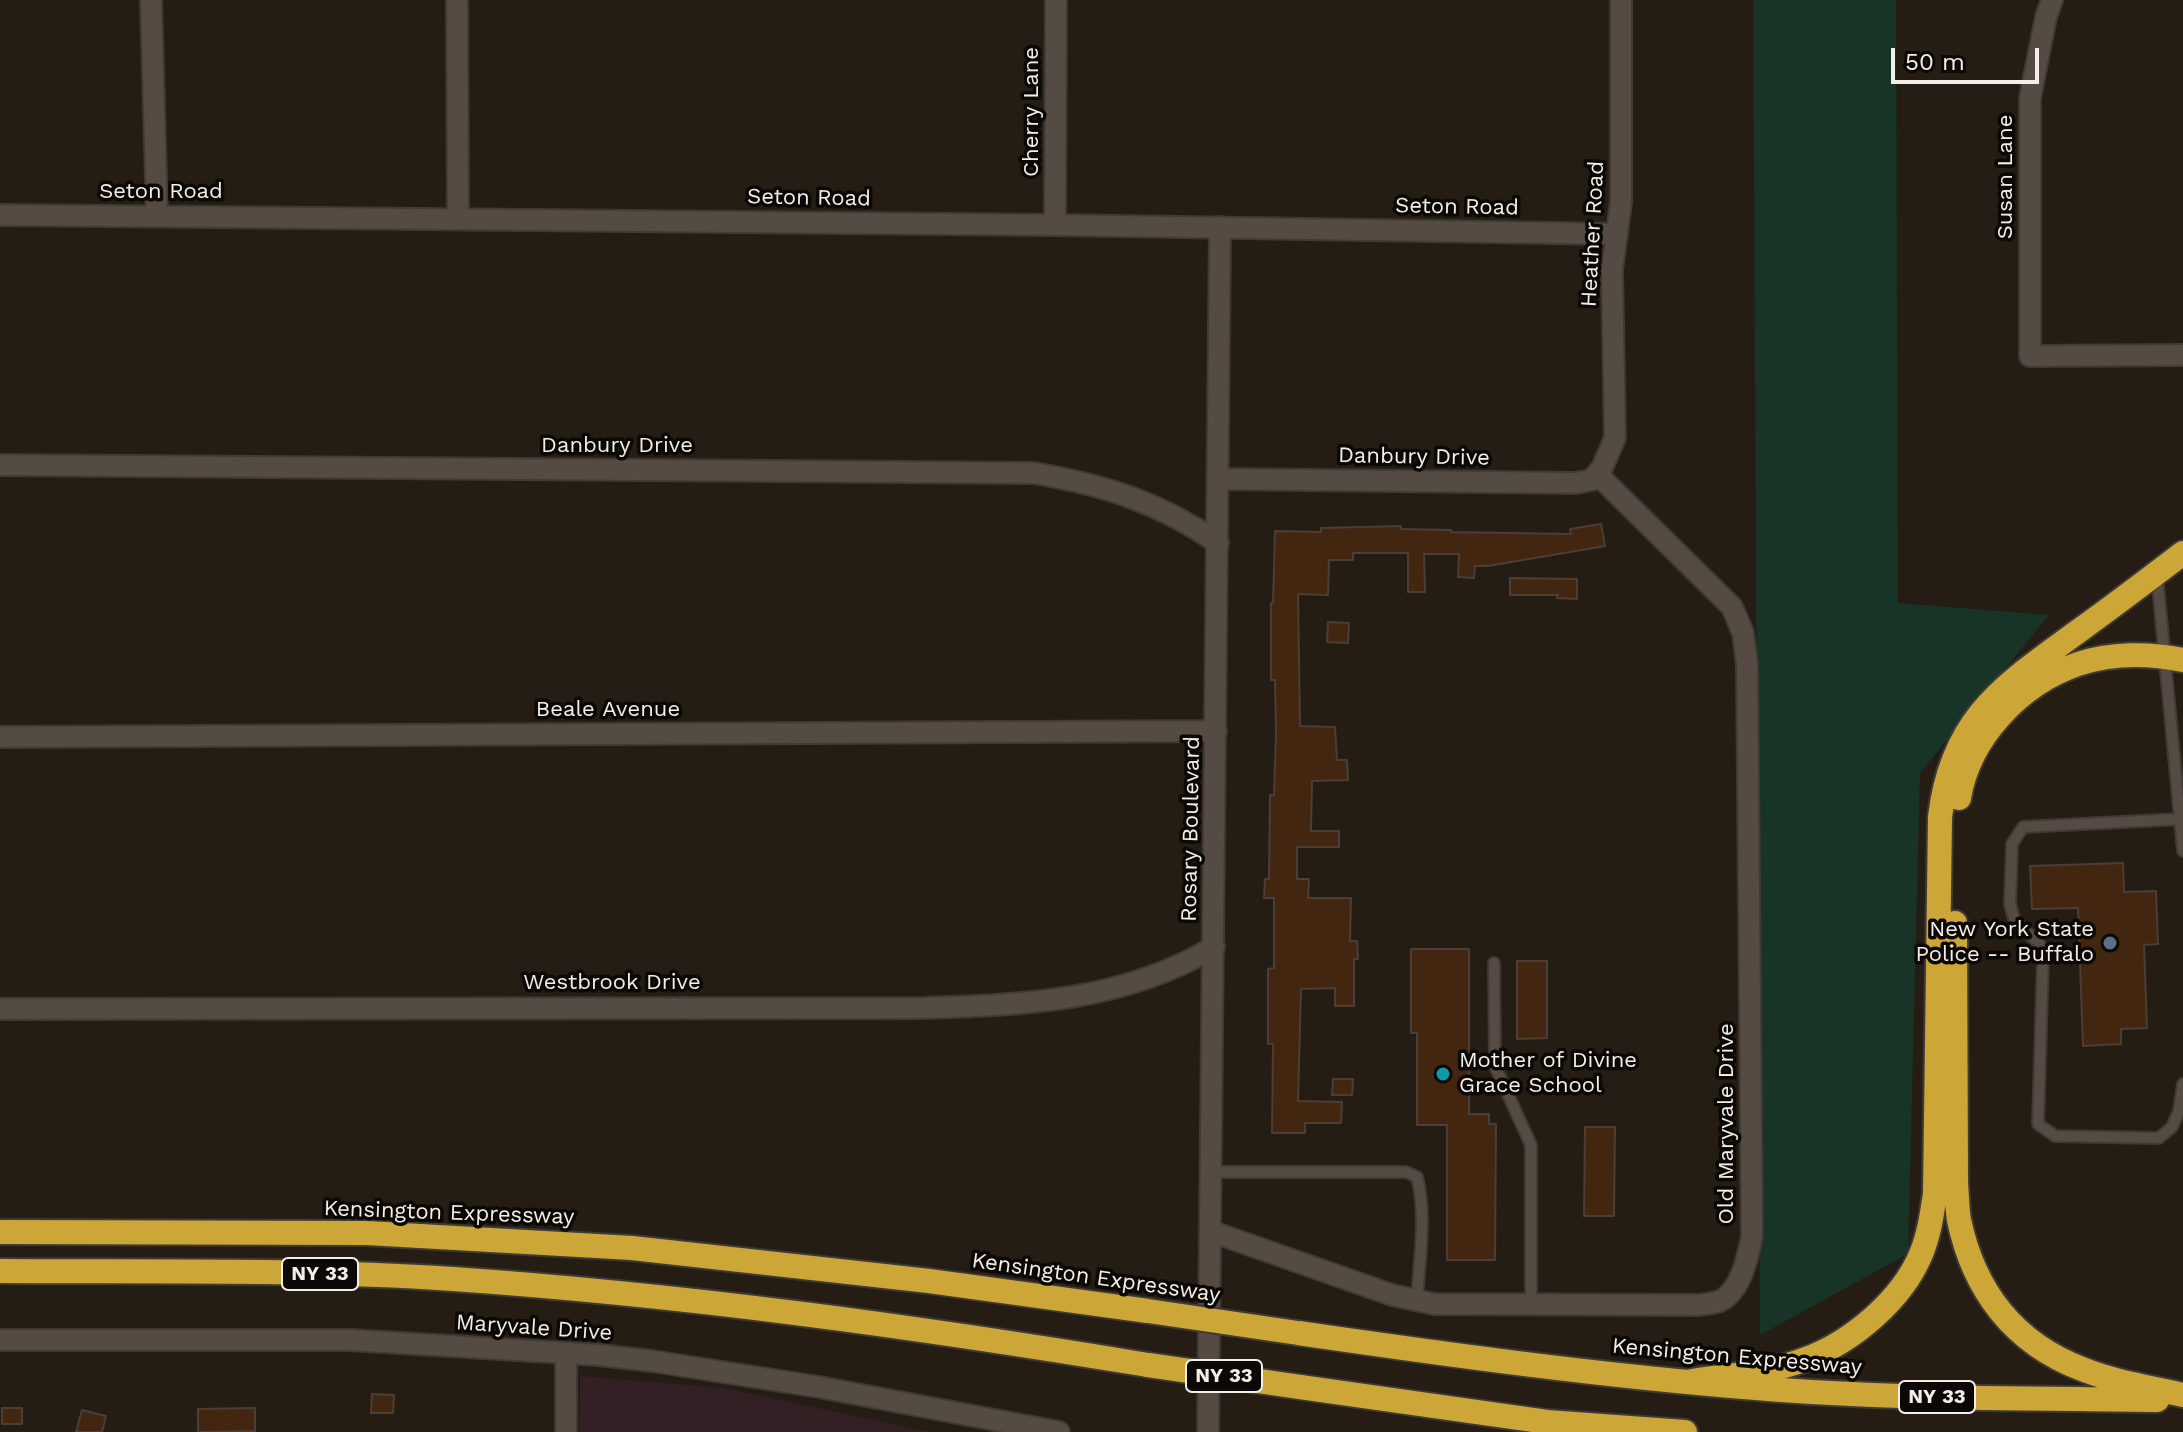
<!DOCTYPE html>
<style>
body{margin:0}
#map{position:relative;width:2183px;height:1432px;overflow:hidden;background:#251d14;font-family:"Work Sans",sans-serif}
canvas{display:block}
.scale{position:absolute;left:1891px;top:48px;width:148px;height:36px;box-sizing:border-box;border:4px solid #f3eee8;border-top:0;padding-left:10px;font-size:24px;line-height:28px;white-space:nowrap;color:#f3eee8;-webkit-text-stroke:6px #0b0805;paint-order:stroke}
</style>
<div id="map">
<canvas width="2183" height="1432"></canvas>
<div class="scale">50 m</div>
</div>
<script>
const g = document.querySelector('canvas').getContext('2d');
g.lineJoin = 'round';
function paint(path, color) { g.fillStyle = color; g.fill(path, 'evenodd'); }
function stroke(path, color, width, dash) { g.strokeStyle = color; g.lineWidth = width; g.lineCap = dash ? 'butt' : 'round'; g.setLineDash(dash || []); g.stroke(path); }
function write(font, color, halo, rows, align = 'center') {
  g.font = font + ' "Work Sans",sans-serif'; g.lineWidth = 7; g.setLineDash([]); g.textBaseline = 'middle'; g.strokeStyle = halo; g.fillStyle = color; for (const [text, x, y, turn = 0] of rows) {
    g.save(); g.translate(x, y); g.rotate((+turn || 0) * Math.PI / 180); g.textAlign = isNaN(turn) ? turn : align; if (halo) g.strokeText(text, 0, 0); g.fillText(text, 0, 0); g.restore();
  }
}
const education = new Path2D(`
 M580 1376 724 1388 930 1432H579Z`);
const green = new Path2D(`
 M1753 0H1896L1898 603 2049 615 1920 773 1908 1254 1760 1335Z`);
const building = new Path2D(`
 M1601 524 1605 546 1488 566H1475L1474 578 1458 577 1459 554H1424L1425 592H1408V553H1353V560H1329L1328 595 1298 594 1300 726 1335 727 1337 760H1347L1348 780 1312 781 1311 831H1339V847H1297V879H1309L1308 898H1351L1350 941H1357L1358 959H1354V1006H1335V988L1301 989 1298 1101 1342 1102 1341 1123H1305V1133H1272L1273 1044H1268V969L1274 968V898H1264L1265 879H1269L1270 795H1274L1276 734 1275 680H1271V603H1273L1275 531 1321 532V528L1401 526V529L1451 530V532L1571 534 1570 529Z
 M1510 578 1577 579V599L1557 598 1558 595H1510Z
 M1328 622 1349 623 1348 643 1327 642Z
 M2123 863 2124 892 2156 891 2158 944 2144 945 2147 1028 2121 1029V1044L2083 1046 2078 908 2032 909 2030 866Z
 M1411 949H1469V1114H1489V1124H1496L1495 1260H1447V1125H1417V1033H1411Z
 M1517 961H1547V1038L1517 1039Z
 M1333 1079H1353L1352 1095H1332Z
 M1585 1127H1615L1614 1216H1584Z
 M372 1394 394 1395 393 1413H371Z
 M2 1408H22V1424H2Z
 M255 1408V1431L198 1432V1409Z
 M82 1410 106 1416 102 1432H76Z`);
const lane = new Path2D(`
 M2157 575 2183 851
 M2181 819 2023 827 2012 844 2010 904 2015 922 2039 943 2043 959 2038 1124 2055 1136 2159 1138 2172 1127 2179 1111 2183 1084
 M1494 963 1495 1066 1531 1145V1304
 M1211 1172H1406L1417 1177C1427 1216 1419 1261 1417 1300`);
const street = new Path2D(`
 M151 0 157 216
 M457 0 458 219
 M2052 0 2046 17 2030 98V356L2183 355
 M0 215 1055 225 1617 234
 M1055 225 1056 0
 M0 465 1034 473C1104 485 1159 502 1218 543
 M1219 479 1576 483 1592 480 1602 468 1615 438 1612 270 1621 202V0
 M0 737 1216 731
 M0 1009 923 1008C1025 1005 1124 1001 1214 947
 M1210 1231 1392 1295 1434 1304 1700 1305C1706 1304 1714 1303 1720 1301 1741 1291 1748 1256 1752 1236L1747 664 1743 633 1732 607 1597 474
 M0 1340H350L599 1355 652 1361 819 1387 1059 1432
 M566 1432V1353
 M1208 1432 1220 227`);
const highway = new Path2D(`
 M1959 798C1969 737 2020 684 2078 664 2111 653 2149 653 2183 660
 M1955 923 1956 1183C1957 1195 1957 1208 1959 1220 1974 1291 2014 1343 2082 1369 2114 1382 2149 1387 2183 1395
 M0 1232 367 1233 632 1248 929 1281 1148 1311
 M0 1271C151 1272 302 1269 453 1279 686 1295 917 1327 1148 1365
 M1298 1333C1450 1355 1603 1376 1756 1388 1889 1399 2023 1398 2157 1400
 M1692 1381C1730 1375 1770 1373 1806 1359 1852 1342 1902 1300 1921 1254 1929 1235 1932 1214 1935 1194L1940 817C1952 716 2005 685 2080 630 2115 605 2149 579 2183 553
 M1300 1387 1547 1422 1685 1432`);
const highwayBridge = new Path2D(`
 M1148 1311 1298 1333
 M1148 1365 1300 1387`);
const markers = [
 [2110,943,8,"#5c6f8a"],
 [1443,1074,8,"#0f9aa8"]
];
const shields = [
 [320,1274,76],
 [1224,1376,76],
 [1937,1397,76]
];
const shieldNames = [
 ["NY 33",320,1274],
 ["NY 33",1224,1376],
 ["NY 33",1937,1397]
];
const streetNames = [
 ["Cherry Lane",1032,112,-90],
 ["Susan Lane",2006,177,-90],
 ["Seton Road",161,192],
 ["Seton Road",809,198,1],
 ["Seton Road",1457,207,1],
 ["Heather Road",1593,234,-87],
 ["Danbury Drive",617,446],
 ["Danbury Drive",1414,457,1],
 ["Beale Avenue",608,710],
 ["Rosary Boulevard",1191,829,-89],
 ["Westbrook Drive",612,983],
 ["Old Maryvale Drive",1727,1124,-90],
 ["Kensington Expressway",449,1213,2],
 ["Kensington Expressway",1096,1278,8],
 ["Maryvale Drive",534,1328,4],
 ["Kensington Expressway",1737,1357,5]
];
const poiNames = [
 ["New York State",2094,930],
 ["Police -- Buffalo",2094,955],
 ["Mother of Divine",1459,1061,"left"],
 ["Grace School",1459,1086,"left"]
];
paint(education, '#322025');
paint(green, '#173426');
paint(building, '#432610');
stroke(building, '#4a3e37', 2);
stroke(lane, '#403a35', 14);
stroke(street, '#403a35', 24);
stroke(highway, '#403a35', 28);
stroke(lane, '#554b42', 10);
stroke(street, '#554b42', 20);
stroke(highway, '#cda638', 24);
stroke(highwayBridge, '#403a35', 28, []);
stroke(highwayBridge, '#cda638', 24);
for (const [x, y, r, color] of markers) { const dot = new Path2D(); dot.arc(x, y, r, 0, 2 * Math.PI); g.fillStyle = color; g.fill(dot); stroke(dot, '#0b0805', 3); }
for (const [x, y, w] of shields) { const box = new Path2D(); box.roundRect(x - w / 2, y - 16, w, 32, 6); g.fillStyle = '#0b0805'; g.fill(box); stroke(box, '#f3eee8', 2); }
write('bold 20px', '#f3eee8', null, shieldNames);
write('22px', '#f3eee8', '#0b0805', streetNames);
write('22px', '#f3eee8', '#0b0805', poiNames, 'right');
</script>
